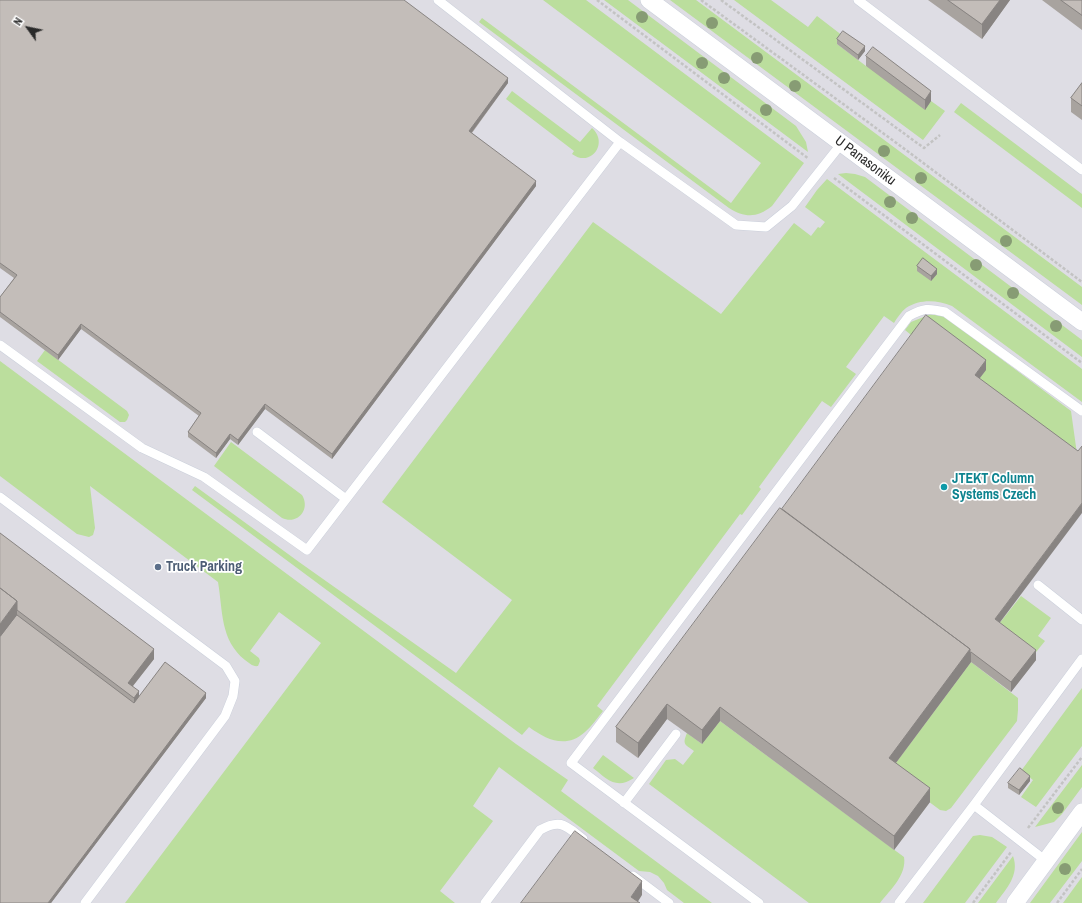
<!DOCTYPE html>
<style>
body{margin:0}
#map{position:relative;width:1082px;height:903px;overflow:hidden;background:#ebe3dd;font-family:"Archivo Narrow",sans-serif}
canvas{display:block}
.north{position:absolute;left:8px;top:8px;width:40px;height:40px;-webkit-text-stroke:3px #fff;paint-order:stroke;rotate:303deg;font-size:11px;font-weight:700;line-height:16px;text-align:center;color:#2a2a2a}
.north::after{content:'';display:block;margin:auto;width:14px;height:18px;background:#2a2a2a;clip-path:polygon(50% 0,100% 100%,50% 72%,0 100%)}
</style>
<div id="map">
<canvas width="1082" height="903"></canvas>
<div class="north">N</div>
</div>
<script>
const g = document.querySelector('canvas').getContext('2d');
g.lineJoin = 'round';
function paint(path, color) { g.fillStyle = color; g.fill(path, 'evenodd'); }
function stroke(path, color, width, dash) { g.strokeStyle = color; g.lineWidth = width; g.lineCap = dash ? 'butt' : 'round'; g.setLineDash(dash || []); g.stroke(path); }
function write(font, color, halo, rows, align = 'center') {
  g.font = font + ' "Archivo Narrow",sans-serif'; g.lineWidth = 3.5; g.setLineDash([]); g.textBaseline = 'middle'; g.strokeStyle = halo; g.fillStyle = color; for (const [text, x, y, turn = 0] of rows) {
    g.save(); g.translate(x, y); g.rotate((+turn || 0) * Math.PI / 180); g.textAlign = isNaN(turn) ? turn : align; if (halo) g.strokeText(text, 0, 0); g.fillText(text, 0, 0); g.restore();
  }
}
const industrial = new Path2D(`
 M0 0H1082V903H0Z`);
const green = new Path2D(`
 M543 0H586L804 163 772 206C757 218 745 218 729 208L479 22 482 18 731 203 761 163Z
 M604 0H628L796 126 806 142 808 152Z
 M670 0H696L1082 287V305Z
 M734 0H771L808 27 817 16 843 36 837 44 866 66 931 101 945 111 923 140Z
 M512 91 580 142 592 128C609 143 591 168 572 154L574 151 506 99Z
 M961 103 1082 194V208L954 112Z
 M846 173 855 174 865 177 1082 340V357L838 174Z
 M827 179 1082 369V402L952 306C937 300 920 299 906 308 901 312 897 318 894 323L884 316 846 367 856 374 831 407 822 401 759 487 761 489 742 515 740 514 597 706 603 711C597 718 592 726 585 732 566 749 547 740 529 727L522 735 192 490 195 486 299 562 456 673 512 600 382 502 593 222 721 314 794 223 811 236 818 227 820 228 825 222 805 207 817 190Z
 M931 314 945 317 1071 411 1078 461 975 384 986 369 916 339 905 330 911 322Z
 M45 350 127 411 129 415 127 420 125 422H120L37 361Z
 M0 361 516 744 568 780 561 791 712 903H684L667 890 664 883 658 876 650 872 639 871 499 767 473 806 493 821 440 891 455 903H125L321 643 279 612 250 651 259 658 260 661 258 666C253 667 249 663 245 660 220 640 223 611 218 582L90 486 95 528 93 535 89 537 77 534 0 476Z
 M231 442 302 495C311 510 297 525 282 518L214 466Z
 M1021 596 1051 618 1038 636 1045 641 1032 657 995 629Z
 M971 662 1018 698V710L1017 721 951 808 946 811 940 810 889 772Z
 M1082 688V746L1036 807 1021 797 1033 780 1021 771Z
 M720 721 904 857C907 875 890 890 880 903H809L649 784 666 760 675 759 683 765 694 751C685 744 682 745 687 733L702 744Z
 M603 755 634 778C616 790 607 779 593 768Z
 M1082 765V787L1062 814 1054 822 1035 827Z
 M1082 832V861L1050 903H1030Z
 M980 835 992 837 1007 847 965 903H923L973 836Z
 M1013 856C1020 875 1006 889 996 903H978Z
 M1082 877V903H1063Z`);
const path = new Path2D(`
 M597 0 809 159
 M701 0 906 150 1082 282
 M721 0 924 148 940 135
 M834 178 1082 363
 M1028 828 1082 757
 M973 903 1011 852
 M1057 903 1082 869`);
const lane = new Path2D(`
 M438 0 620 142
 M858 0 1082 170
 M0 345 142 448 204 477 307 550 620 142 736 225 766 227 792 206 842 143
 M257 432 346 499
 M0 497 226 666 235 681 233 696 225 716 85 903
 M1038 585 1082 620
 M624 803 676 734
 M974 805 1046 861
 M633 876 669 903
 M485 903 540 830C561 818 566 826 583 839
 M759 903 571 763 909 316C924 308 928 308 945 312L1082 411
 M899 903 974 805 1082 659`);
const street = new Path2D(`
 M649 0 1082 322
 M1015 903 1082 812`);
const trees = [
 [642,17],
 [712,23],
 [757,58],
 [702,63],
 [724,78],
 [795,86],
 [766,110],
 [884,151],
 [921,178],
 [890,202],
 [912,218],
 [1006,241],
 [976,265],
 [1013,293],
 [1056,326],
 [1058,808],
 [1065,869]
];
const wall = new Path2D(`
 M0 0 508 83 472 133 536 186 332 459 265 409 238 445 230 439 216 458 188 437V432L199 416 81 329 58 360 0 317V297L14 278 0 268Z
 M928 0H1010L982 39Z
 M1042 0H1082V30Z
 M837 39 865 51 858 60 837 44Z
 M866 56 931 101 925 110 866 66Z
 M1082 83V120L1071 112V98Z
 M917 266 937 274 931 281 917 271Z
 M986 370 980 378 1000 623 1036 660 1011 692 971 662 896 763 930 802 894 850 720 721 702 744 667 719 638 758 616 742V727L782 509Z
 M0 533 154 659 133 686 139 696 206 698 51 903Z
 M1030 781 1019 795 1008 788V783Z`);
const shadedWall = new Path2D(`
 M1000 0H1010L982 39V24Z
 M865 46V51L858 60V55Z
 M508 78V83L469 136V131Z
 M931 91V101L925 110V100Z
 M536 181V186L332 459V454Z
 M937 269V274L931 281V276Z
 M81 324V329L58 360V355Z
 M986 360V370L975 384V375Z
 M265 404V409L238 445V440Z
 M230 434V439L216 458V453Z
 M1082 503V513L995 629V619Z
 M17 601V620L0 642V624Z
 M154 649V659L128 692V683Z
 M970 649 971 652V662L889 772V758Z
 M1036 650V660L1011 692V682Z
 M139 691V701L134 708V698Z
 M206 693V698L51 903H48Z
 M667 704V719L638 758V743Z
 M720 707V721L702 744V730Z
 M1030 776V781L1019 795V790Z
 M930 788V802L894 850V836Z
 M642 881V895L637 903 631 897Z`);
const building = new Path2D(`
 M0 0H404L508 78 469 131 536 181 332 454 265 404 238 440 230 434 216 453 188 432 201 413 81 324 58 355 0 312V297L17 275 0 263Z
 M948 0H1000L982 24Z
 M1061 0H1082V15Z
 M843 31 865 46 858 55 837 39Z
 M873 47 931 91 925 100 866 56Z
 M1082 83V106L1071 98Z
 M923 258 937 269 931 276 917 266Z
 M926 315 986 360 975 375 1078 451 1082 446V503L995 619 1036 650 1011 682 971 652 970 654V649L782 509Z
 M780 508 970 649 889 758 930 788 894 836 720 707 702 730 667 704 638 743 616 727Z
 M0 533 154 649 128 683 139 691 134 698 17 610V601L0 588Z
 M0 588 17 601 0 624Z
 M17 615 134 703 165 662 206 693 48 903H0V637Z
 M1020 768 1030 776 1019 790 1008 783Z
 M575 831 642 881 631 897 640 903H521Z`);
const markers = [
 [944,487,4,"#0f9aa8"],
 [158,567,4,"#5c6f8a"]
];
const streetNames = [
 ["U Panasoniku",865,161,37]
];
const cultureNames = [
 ["JTEKT Column",952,479],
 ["Systems Czech",952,495]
];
const serviceNames = [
 ["Truck Parking",166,567]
];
paint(industrial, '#dedde4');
paint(green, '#bbde9d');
stroke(lane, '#cbd0db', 10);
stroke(street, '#cbd0db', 18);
stroke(path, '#c3c3c3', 2.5, [3, 2]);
stroke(lane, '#fff', 9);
stroke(street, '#fff', 17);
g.fillStyle = '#879c74';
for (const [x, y] of trees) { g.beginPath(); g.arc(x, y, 6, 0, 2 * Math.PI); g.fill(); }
paint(wall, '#a8a39f');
paint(shadedWall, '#888482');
paint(building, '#c3bdb9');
stroke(building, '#888482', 1);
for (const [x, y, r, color] of markers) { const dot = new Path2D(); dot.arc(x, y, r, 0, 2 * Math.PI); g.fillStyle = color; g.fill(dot); stroke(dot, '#fff', 1.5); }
write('14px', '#2a2a2a', '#fff', streetNames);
write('bold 14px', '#0d838f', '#fff', cultureNames, 'left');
write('bold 14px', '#4e5e75', '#fff', serviceNames, 'left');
</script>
